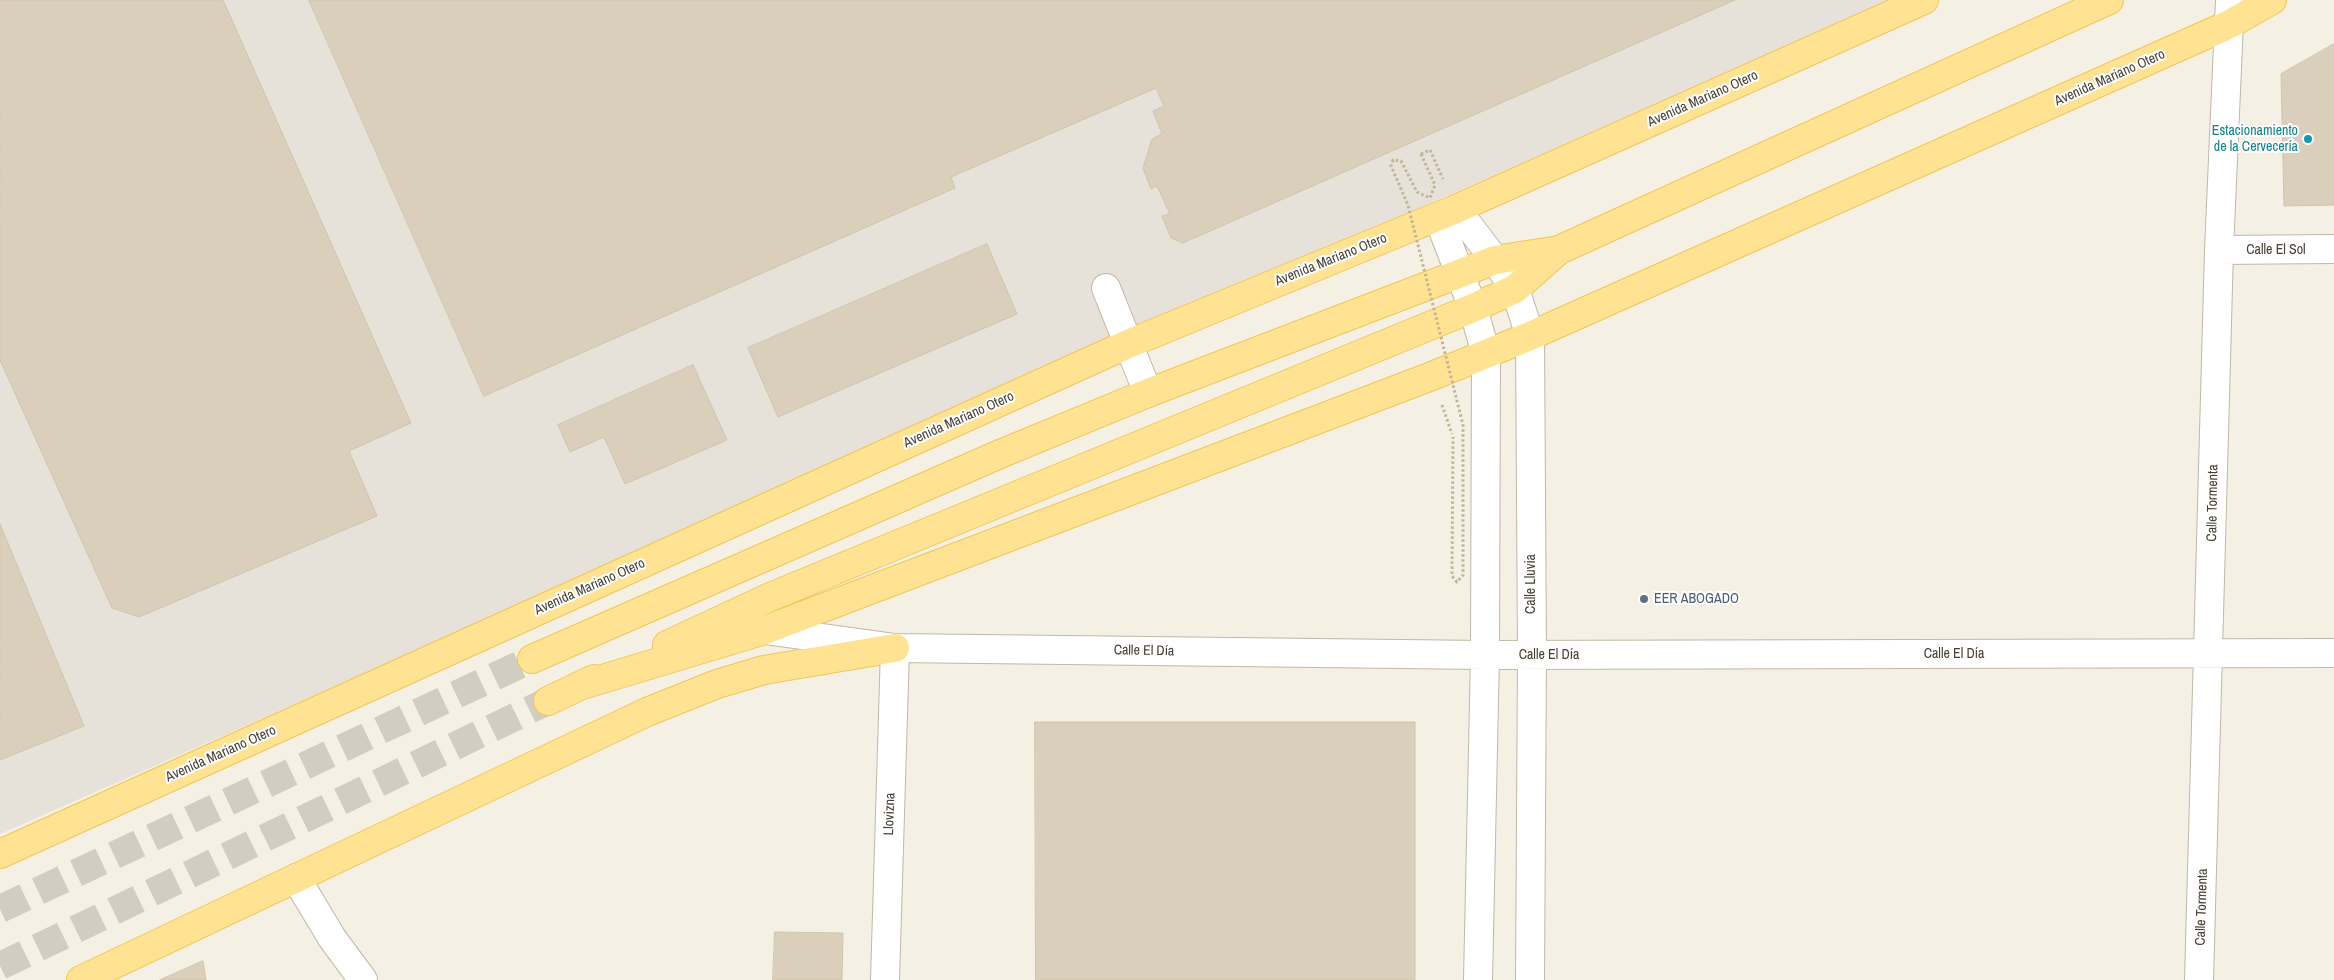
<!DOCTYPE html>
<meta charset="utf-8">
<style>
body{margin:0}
canvas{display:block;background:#f4f0e4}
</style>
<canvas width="2334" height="980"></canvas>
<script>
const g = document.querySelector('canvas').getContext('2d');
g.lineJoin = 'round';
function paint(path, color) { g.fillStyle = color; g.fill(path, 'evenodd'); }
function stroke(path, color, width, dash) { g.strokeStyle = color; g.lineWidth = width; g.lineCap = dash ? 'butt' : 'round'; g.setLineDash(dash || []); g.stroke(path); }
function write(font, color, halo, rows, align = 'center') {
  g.font = font + ' "Archivo Narrow",sans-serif'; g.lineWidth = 4; g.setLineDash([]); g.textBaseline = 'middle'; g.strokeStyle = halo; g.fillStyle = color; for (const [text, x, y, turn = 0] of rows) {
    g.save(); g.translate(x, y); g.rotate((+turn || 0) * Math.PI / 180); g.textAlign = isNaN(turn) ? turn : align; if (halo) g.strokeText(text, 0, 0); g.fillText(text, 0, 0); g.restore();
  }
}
const industrial = new Path2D(`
 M0 0H1891L0 834Z`);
const building = new Path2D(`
 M0 0H223L411 423 349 451 377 516 139 617 112 608 0 360Z
 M309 0H1735L1183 243 1171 238 1162 216 1170 214 1157 186 1151 189 1143 168 1152 139 1162 134 1153 111 1164 106 1156 88 951 177 955 188 484 396Z
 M2334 44V205L2284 206 2281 74Z
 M987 244 1017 314 778 417 748 348Z
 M693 365 727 440 625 484 604 437 570 452 558 425Z
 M0 524 84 726 0 760Z
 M1035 722H1415V980H1036Z
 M775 932 843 933 842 980H773Z
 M203 961 206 980H160Z`);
const majorTunnel = new Path2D(`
 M0 909 532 659
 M0 966 548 701`);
const path = new Path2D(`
 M1421 154 1430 150 1443 179
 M1442 405 1452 434`);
const minor = new Path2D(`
 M1456 209 1495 260 1515 289 1530 336 1532 655 1530 980
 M1438 217 1473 308 1486 354 1485 655 1478 980
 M2219 250 2334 249
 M1106 288 1148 393
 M765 630 895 648 1485 655 2334 653
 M296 878 332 938 363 980
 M885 980 895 648
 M2199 980 2219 250 2230 0`);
const major = new Path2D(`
 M667 645 770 597 1473 308 1515 289 1559 250
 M532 659 1000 454 1148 393 1495 260 1559 250 2109 0
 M579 686 765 630 1432 376 1530 336 2228 25 2272 0
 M548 701 594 679
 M0 854 1128 344 1456 209 1924 0
 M81 980 647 712 717 684 764 670 895 648`);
const pathBridge = new Path2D(`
 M1421 154 1435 185 1430 198 1417 192 1401 161 1393 160 1391 166 1408 205 1463 425V575L1457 582 1452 576 1453 437`);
const markers = [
 [2308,139,5,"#0f9aa8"],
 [1644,599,5,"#5c6f8a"]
];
const streetNames = [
 ["Avenida Mariano Otero",2110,78,-24],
 ["Avenida Mariano Otero",1703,99,-24],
 ["Calle El Sol",2276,250],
 ["Avenida Mariano Otero",1331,260,-22],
 ["Avenida Mariano Otero",959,420,-24],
 ["Calle Tormenta",2213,503,-89],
 ["Calle Lluvia",1531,584,-90],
 ["Avenida Mariano Otero",590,587,-24],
 ["Calle El Día",1144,651,1],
 ["Calle El Día",1954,654],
 ["Calle El Día",1549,655],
 ["Avenida Mariano Otero",221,754,-24],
 ["Llovizna",890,814,-88],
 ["Calle Tormenta",2202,907,-88]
];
const cultureNames = [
 ["Estacionamiento",2298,131],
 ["de la Cervecería",2298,147]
];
const serviceNames = [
 ["EER ABOGADO",1654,599]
];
paint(industrial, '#e6e1d9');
paint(building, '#dacfbb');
stroke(building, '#d3c4ab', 1);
stroke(majorTunnel, '#d1cdc1', 28, [28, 14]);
stroke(minor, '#c1b8a6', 30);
stroke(major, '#f1c655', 30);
stroke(path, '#c4b595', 3, [2.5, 2.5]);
stroke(minor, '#fff', 28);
stroke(major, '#ffe393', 28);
stroke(pathBridge, '#c4b595', 3, [2.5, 2.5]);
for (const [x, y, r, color] of markers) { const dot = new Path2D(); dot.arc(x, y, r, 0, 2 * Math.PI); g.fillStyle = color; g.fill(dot); stroke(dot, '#fff', 2); }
write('14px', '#474033', '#fff', streetNames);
write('14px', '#0d838f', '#fff', cultureNames, 'right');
write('14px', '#4e5e75', '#fff', serviceNames, 'left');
</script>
